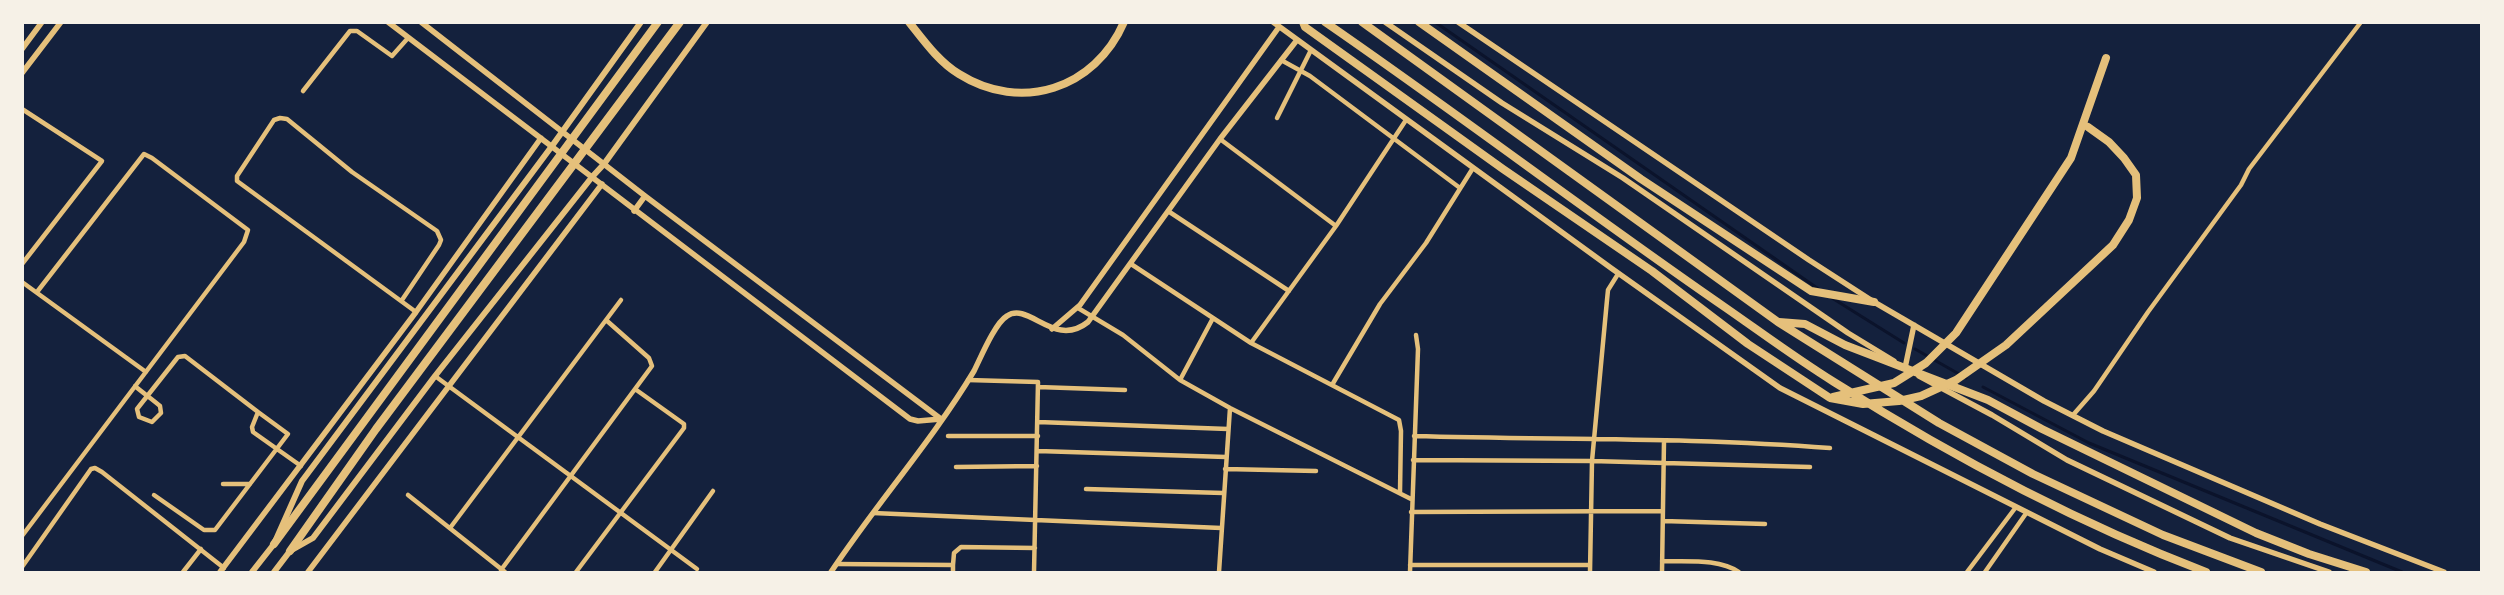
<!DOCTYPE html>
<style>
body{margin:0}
#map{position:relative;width:2504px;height:595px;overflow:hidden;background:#14213d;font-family:"PT Serif",serif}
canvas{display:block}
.frame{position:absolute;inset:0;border:24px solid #f6f1e7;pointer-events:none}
</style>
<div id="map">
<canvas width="2504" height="595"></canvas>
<div class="frame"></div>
</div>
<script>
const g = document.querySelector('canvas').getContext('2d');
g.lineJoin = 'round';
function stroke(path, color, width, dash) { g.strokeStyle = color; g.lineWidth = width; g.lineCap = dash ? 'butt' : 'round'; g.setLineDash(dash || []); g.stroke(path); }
const stream = new Path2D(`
 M1435 22 1820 290
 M1832 298 1904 343
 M1915 349 1966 378
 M1983 387 2089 443 2402 572`);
const minor = new Path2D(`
 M1281 60 1310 76 1460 188
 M303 91 350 31H357L392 56 408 38
 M22 109 102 161 22 264
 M1277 118 1311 50
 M1220 139 1336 226
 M1168 211 1289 291
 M1131 264 1251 343 1336 226 1406 120
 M22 282 146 372
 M402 300 439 245 441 240 437 231 352 172 287 119 280 118 274 120 237 176V181L416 312
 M1078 308 1123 335 1180 380
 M1213 318 1180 380 1230 408 1411 499
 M1251 343 1399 420 1401 431 1400 492
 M435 376 697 569
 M968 380 1038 382 1034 572
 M1332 385 1380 304 1426 243 1473 168
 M135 386C143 393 152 399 160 406L161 413 152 422 139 417 137 409 178 357 185 356 258 412 252 427 253 432 301 466
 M1038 387 1125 390
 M2073 415 2094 391 2148 312 2241 185 2249 169 2361 22
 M1038 422 1228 429
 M948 436H1038
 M1414 436C1552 440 1692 437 1830 448
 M1038 451 1226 457
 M1413 460 1592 461 1810 467
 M956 467 1037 466
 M1225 469 1316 471
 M223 484H250
 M1086 489 1223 493
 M154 495 204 530H215L288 434 258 412
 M408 495 505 572
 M1411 512 1663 511
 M873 513 1221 528
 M1663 521 1765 524
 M450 528 621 300
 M22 536 244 242 248 230 152 158 144 154 37 292
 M1662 561C1687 562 1718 558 1739 572
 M837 564 953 565V572
 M953 565 954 553 961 547 1035 548
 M1410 565H1590
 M22 567 91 469 95 468 102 472 224 568
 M501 570 652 366 649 358 606 320
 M183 572 201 549
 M576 572 684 428V424L635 389
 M655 572 713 491
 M1219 572 1230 408
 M1410 572 1418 349 1416 335
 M1590 572 1592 461 1607 300 1608 290 1618 274
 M1662 572 1664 441
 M1967 572 2016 507
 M1985 572 2027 512`);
const tertiary = new Path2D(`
 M388 22 910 419 918 421 941 419
 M421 22 645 196 941 419
 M1273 22 1611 268 1780 388 2100 549 2154 572
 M1385 22 1502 103 1623 178 1848 333 1894 361
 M1458 22 1809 260 1874 302 2044 401 2103 431 2320 524 2444 572
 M22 49 42 22
 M22 73 61 22
 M634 211 645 196
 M1052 329 1080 305 1279 27
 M1905 368 1914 325
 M1919 376 1992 415 2067 460 2230 538 2329 572
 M220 572 416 312 541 138
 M308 572 602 184
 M831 572C876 504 932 441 974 371 981 357 995 323 1007 316 1029 301 1054 349 1088 322L1220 139 1297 40`);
const secondary = new Path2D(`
 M252 572 274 544 302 481 552 146 641 22
 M274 572 290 551 313 538 435 376 592 177 604 164 707 22`);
const trunk = new Path2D(`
 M909 22C924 41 939 62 959 74 1021 113 1095 89 1124 22
 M1303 22 1305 27 1503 169 1652 271 1748 344 1830 398 1863 404 1899 401 1921 396 1956 380 2006 345 2113 245 2129 220 2137 198 2136 175 2124 158 2109 142 2088 127
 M1325 22C1460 115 1591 215 1726 308 1762 333 1797 359 1834 382 1953 457 2075 522 2206 572
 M1362 22 1778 322 1939 423 2033 474 2163 535 2261 572
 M1419 22 1641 179 1811 291 1874 302
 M1779 322 1805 324 1845 345 1988 400 2042 429 2256 533 2309 554 2366 572
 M1833 397 1894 383 1926 363 1956 333 2071 158 2106 58
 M274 544 658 22
 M290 551 376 429 680 22`);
stroke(stream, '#0b132b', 3);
stroke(minor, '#e5c07b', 4.5);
stroke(tertiary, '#e5c07b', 5.5);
stroke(secondary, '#e5c07b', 6);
stroke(trunk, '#e5c07b', 8);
</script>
